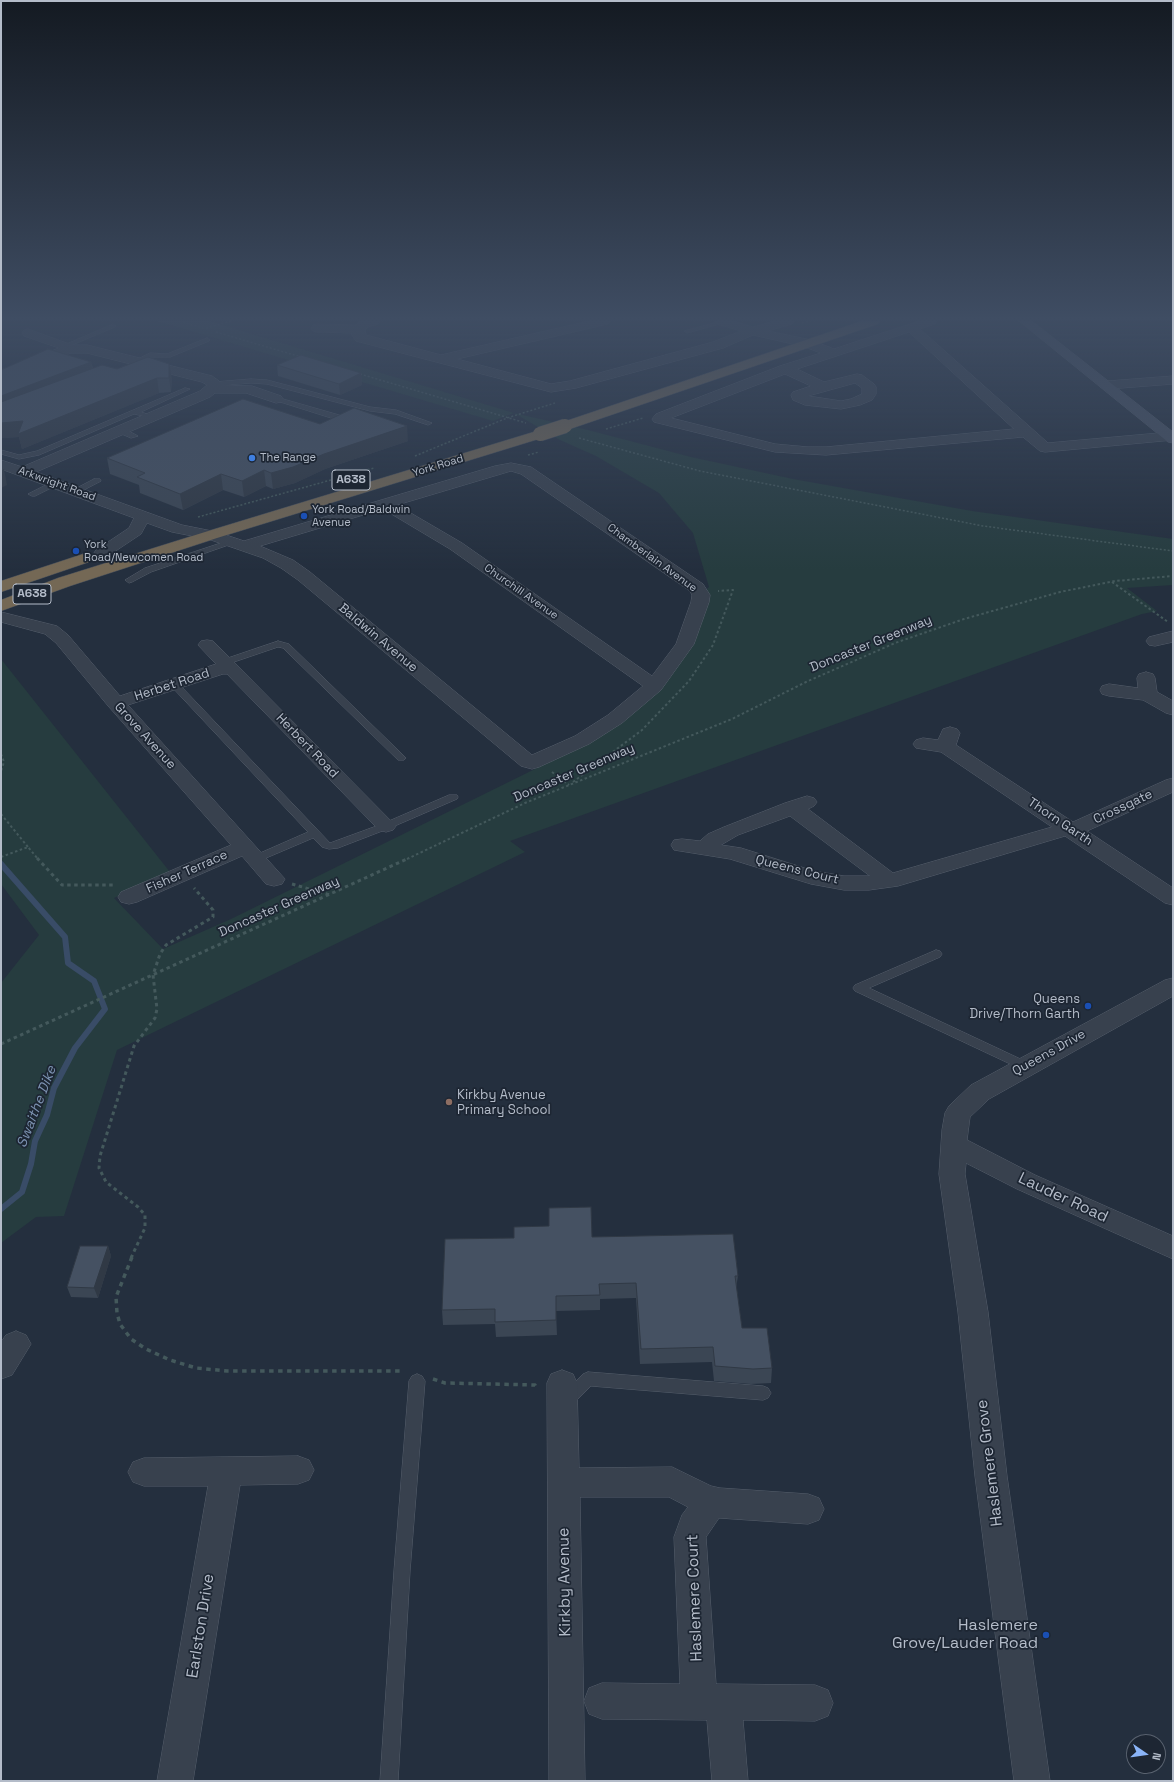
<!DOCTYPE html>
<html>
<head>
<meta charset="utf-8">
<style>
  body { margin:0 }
  #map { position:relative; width:1174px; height:1782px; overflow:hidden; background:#242f3e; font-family:"Space Grotesk",sans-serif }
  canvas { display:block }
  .frame { position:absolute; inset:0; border:2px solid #b4bcc9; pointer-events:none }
  .north { position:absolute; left:1126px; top:1734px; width:40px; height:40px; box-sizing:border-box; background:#1d2633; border:1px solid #59626f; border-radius:50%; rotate:103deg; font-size:11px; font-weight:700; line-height:16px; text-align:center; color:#b4bcc9 }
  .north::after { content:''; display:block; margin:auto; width:14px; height:18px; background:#8ab4f8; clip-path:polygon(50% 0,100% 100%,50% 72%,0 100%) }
</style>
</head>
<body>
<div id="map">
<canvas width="1174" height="1782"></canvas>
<div class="frame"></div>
<div class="north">N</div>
</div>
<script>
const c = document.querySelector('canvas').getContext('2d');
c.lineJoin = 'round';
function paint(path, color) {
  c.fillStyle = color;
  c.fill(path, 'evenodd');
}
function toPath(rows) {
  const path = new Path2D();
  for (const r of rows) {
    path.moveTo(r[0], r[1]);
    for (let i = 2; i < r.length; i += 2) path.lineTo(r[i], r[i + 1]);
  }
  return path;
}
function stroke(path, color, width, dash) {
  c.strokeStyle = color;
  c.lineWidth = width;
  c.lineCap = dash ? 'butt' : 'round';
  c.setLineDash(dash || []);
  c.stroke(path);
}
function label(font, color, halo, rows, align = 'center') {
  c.font = font + ' "Space Grotesk",sans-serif';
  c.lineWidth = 3.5;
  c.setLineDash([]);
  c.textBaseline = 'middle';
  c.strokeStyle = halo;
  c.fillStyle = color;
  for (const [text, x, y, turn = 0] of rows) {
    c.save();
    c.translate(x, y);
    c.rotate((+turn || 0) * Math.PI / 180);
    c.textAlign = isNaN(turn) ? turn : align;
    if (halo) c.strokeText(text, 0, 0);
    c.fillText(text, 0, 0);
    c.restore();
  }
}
paint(toPath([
  [157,321,209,321,514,413,588,430,691,457,793,479,972,511,1173,539,1173,585,1127,588,1157,611,1142,614,510,841,525,852,117,1050,64,1216,36,1217,1,1243,1,983,39,935,1,884,1,659,170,872,114,898,163,949,231,919,537,768,654,686,670,666,701,595,709,587,693,533,659,493,596,456,560,440,514,413,493,421]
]), '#263c3f');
stroke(toPath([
  [1,864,65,937,68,963,94,981,105,1009,75,1048,54,1088,47,1115,35,1141,31,1164,22,1192,1,1209]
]), '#394c67', 6);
const lane = toPath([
  [721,321,727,322,687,333,684,331,721,321],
  [113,324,116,326,115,327,67,347,62,346,113,324],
  [207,338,210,340,209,341,170,357,151,357,137,363,134,361,150,353,167,354,207,338],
  [251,379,267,380,370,407,396,410,432,423,428,425,395,414,370,411,267,384,251,383,214,386,211,384,214,382,251,379],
  [185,388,190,389,141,412,153,416,153,418,134,414,39,455,19,459,1,454,1,450,19,455,37,451,185,388],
  [276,397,353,419,354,421,347,423,274,400,273,399,276,397],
  [117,428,123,428,138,436,131,438,117,432,117,428],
  [94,479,100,479,101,481,78,493,75,493,71,491,94,479],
  [52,482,58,482,59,484,35,496,32,496,28,494,52,482],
  [230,540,236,540,237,542,151,572,132,582,129,583,125,580,145,568,230,540],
  [278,641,289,644,404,756,406,758,404,760,398,760,283,648,278,647,225,665,220,662,222,660,278,641],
  [174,681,177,682,330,843,382,824,449,795,457,795,458,797,457,799,390,828,338,848,329,849,322,847,313,838,259,861,251,861,250,859,251,857,308,832,171,686,169,684,171,682,174,681],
  [936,950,940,951,942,954,940,957,869,988,1029,1063,1031,1066,1029,1069,1025,1070,1021,1069,855,991,853,988,855,985,936,950],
  [588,1372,763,1386,768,1388,771,1393,768,1398,763,1400,591,1386,572,1405,567,1407,562,1405,559,1400,562,1395,583,1374,588,1372],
  [417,1374,422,1376,425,1381,410,1571,398,1781,380,1781,394,1571,409,1381,412,1376,417,1374]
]);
const street = toPath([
  [360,321,380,321,378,324,368,327,365,330,366,335,441,355,589,321,610,321,608,324,457,359,551,384,570,381,713,342,741,331,717,324,715,321,733,321,753,327,775,321,794,321,792,324,768,331,811,340,834,349,919,321,937,321,935,324,920,329,1048,443,1170,432,1173,432,1173,440,1045,452,1040,451,1023,437,826,455,775,452,654,422,652,419,656,414,780,366,821,353,802,346,753,335,723,348,576,388,551,392,356,341,352,335,352,333,317,332,313,331,311,328,313,325,317,324,356,325,360,321],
  [909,332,1014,429,826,447,808,447,775,444,671,418,785,374,811,386,793,392,791,395,793,400,805,405,841,409,860,405,872,400,876,394,876,387,874,384,862,375,857,374,824,382,797,369,909,332],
  [855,383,862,388,862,394,851,399,841,401,808,396,855,383],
  [28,329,72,345,87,345,212,376,219,381,220,385,252,386,281,396,283,399,281,402,276,403,246,393,215,393,210,397,36,472,182,525,217,532,244,541,495,466,511,463,531,467,703,584,710,595,709,602,694,644,661,690,622,723,589,744,539,767,532,769,521,766,298,580,281,568,263,558,208,539,172,532,147,523,141,534,108,556,102,558,96,556,94,553,96,550,129,528,134,518,1,469,1,460,22,467,200,391,207,385,202,382,87,353,71,353,1,379,1,370,59,348,24,336,22,333,24,330,28,329],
  [511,471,521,474,690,591,692,595,691,602,676,644,652,676,462,543,397,505,511,471],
  [383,509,450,549,643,686,608,715,575,736,532,755,310,572,293,560,260,546,383,509],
  [1173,376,1173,384,1108,389,1103,388,1101,385,1103,382,1108,381,1173,376],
  [1,612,57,626,68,635,120,696,216,664,198,645,201,641,207,640,213,641,396,826,393,830,386,832,379,830,227,674,223,674,128,705,285,879,282,884,274,886,266,884,242,856,137,902,129,904,121,902,118,897,121,892,231,845,109,707,56,643,45,634,1,622,1,612],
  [1173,631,1173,642,1155,646,1149,645,1146,641,1149,637,1173,631],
  [1146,672,1153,674,1155,678,1157,692,1173,701,1173,715,1166,713,1143,700,1109,696,1102,694,1100,690,1102,686,1109,684,1138,688,1137,678,1139,674,1146,672],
  [950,727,957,729,960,733,956,745,1073,822,1166,780,1173,778,1173,792,1087,831,1173,888,1173,905,1165,903,1065,836,898,886,869,890,844,890,811,884,730,859,674,850,671,845,674,840,682,839,700,841,708,834,724,827,785,803,807,796,814,798,817,802,814,806,808,809,893,873,1052,827,941,752,916,748,913,744,916,740,923,738,938,740,943,729,950,727],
  [790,816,870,876,844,876,814,871,741,848,721,845,738,835,790,816],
  [1173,978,1173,996,989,1099,970,1117,967,1140,1035,1175,1173,1236,1173,1259,1017,1189,966,1163,965,1174,988,1312,1007,1476,1050,1781,1014,1781,975,1476,958,1312,939,1174,942,1130,945,1113,949,1106,971,1085,1165,980,1173,978],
  [16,1331,26,1335,31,1344,12,1375,1,1379,1,1342,6,1335,16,1331],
  [562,1370,573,1374,577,1383,579,1468,672,1467,711,1486,720,1488,808,1494,819,1498,824,1509,819,1520,808,1524,719,1518,706,1537,716,1684,815,1685,828,1690,833,1703,828,1716,815,1721,743,1720,748,1781,712,1781,707,1720,602,1719,589,1714,584,1701,589,1688,602,1683,680,1684,674,1537,682,1515,688,1507,669,1497,580,1497,585,1781,549,1781,547,1383,551,1374,562,1370],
  [298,1456,309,1460,314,1470,309,1480,298,1484,240,1485,193,1781,157,1781,208,1486,144,1486,133,1482,128,1472,133,1462,144,1458,298,1456]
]);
const secondary = toPath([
  [1019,321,1032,321,1173,432,1173,443,1168,442,1019,321]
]);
const highway = toPath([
  [862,321,880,321,878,324,570,429,565,430,560,429,558,426,560,423,862,321],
  [540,430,545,431,547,434,545,437,217,538,70,586,1,611,1,600,58,578,205,532,540,430],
  [83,554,89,556,91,559,89,562,1,592,1,581,83,554]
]);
stroke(lane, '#565f6c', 1);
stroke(street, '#565f6c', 1);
stroke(secondary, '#565f6c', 1);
stroke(highway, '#434c59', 1);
stroke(toPath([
  [179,321,203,328],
  [802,323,810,321],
  [206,328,232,321],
  [216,332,301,357],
  [360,374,526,423],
  [606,429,643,418],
  [579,438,700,471,983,526,1173,551],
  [528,455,539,452],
  [415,456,507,418,555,403],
  [198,517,374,468]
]), '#44595c', 1.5, [2, 2]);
stroke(toPath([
  [1112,582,1168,622],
  [1,754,4,762,1,771],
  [552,772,569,785],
  [573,782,642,730,689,681,713,645,733,590,718,591],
  [1,814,28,847],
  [1,857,28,847,38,859],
  [407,859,525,803,732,719,806,682,895,643,964,619,1060,592,1115,581,1173,576]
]), '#44595c', 2, [2.5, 2.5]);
stroke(toPath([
  [37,858,62,885,115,885],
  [292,884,330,895],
  [1,1044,409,858],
  [131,1258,145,1228,145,1215,138,1207,106,1182,99,1168,100,1156,134,1046,155,1018,157,1009,153,975,160,954,166,945,213,917,213,910,194,888]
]), '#44595c', 3, [3.5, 3.5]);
stroke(toPath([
  [132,1257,116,1297,117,1313,120,1324,131,1339,146,1349,170,1360,196,1368,227,1371,404,1371],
  [433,1379,445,1383,535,1385,536,1387]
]), '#44595c', 3.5, [4.5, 4.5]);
paint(lane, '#38414e');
paint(street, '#38414e');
paint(secondary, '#465061');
paint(highway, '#746855');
const highwayBridge = toPath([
  [540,434,565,426]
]);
stroke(highwayBridge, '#434c59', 15, []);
stroke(highwayBridge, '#746855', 14);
paint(toPath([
  [91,362,93,368,117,369,172,378,171,392,159,393,22,449,19,437,1,438,1,370],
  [277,365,361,373,362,385,340,395,278,376],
  [320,424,408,441,325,469,295,483,273,489,266,486,244,497,223,490,183,510,140,493,139,485,110,474,107,458],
  [592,1237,738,1276,736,1288,742,1328,772,1368,771,1383,751,1384,714,1381,712,1362,640,1364,636,1298,600,1299,600,1310,556,1311,557,1335,496,1337,495,1324,443,1325,442,1310,514,1238],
  [108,1246,111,1256,98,1298,71,1297,67,1287]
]), '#3b4654');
paint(toPath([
  [91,362,94,376,1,411,1,396],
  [169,364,172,378,171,392,169,378],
  [361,373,362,385,340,395,339,384],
  [157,378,159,393,22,449,19,437,1,438,1,423],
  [407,426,408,441,325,469,295,483,273,489,271,473,324,454],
  [4,469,7,485,1,488,1,470],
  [264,470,266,486,244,497,242,481],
  [221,474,223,490,183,510,180,494],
  [108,1246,111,1256,98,1298,94,1288]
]), '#303945');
const building = toPath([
  [48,349,91,362,1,396,1,370,48,349],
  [301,355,361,373,339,384,277,365,301,355],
  [148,357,169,364,169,378,157,378,18,434,23,421,1,423,1,402,102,365,117,369,148,357],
  [243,399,320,424,354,408,407,426,324,454,293,467,271,473,264,470,242,481,221,474,180,494,137,477,145,473,107,458,243,399],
  [591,1207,592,1237,733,1234,738,1276,735,1276,742,1328,767,1328,772,1368,753,1369,715,1366,713,1347,641,1349,636,1283,599,1284,600,1295,556,1296,556,1320,495,1322,495,1309,442,1310,445,1239,514,1238,514,1227,549,1226,549,1208,591,1207],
  [80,1246,108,1246,94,1288,67,1287,80,1246]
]);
paint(building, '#455162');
stroke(building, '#303945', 1);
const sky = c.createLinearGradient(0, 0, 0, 570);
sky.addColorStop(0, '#141a22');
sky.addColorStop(0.56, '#3f4d63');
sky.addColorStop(1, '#3f4d6300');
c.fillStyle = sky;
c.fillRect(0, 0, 1174, 570);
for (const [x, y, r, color] of [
  [252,458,4,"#3f7fe0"],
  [304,516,4,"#1a4fb4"],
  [76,551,4,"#1a4fb4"],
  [1088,1006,4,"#1a4fb4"],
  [449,1102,4,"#8d6e63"],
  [1046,1635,4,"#1a4fb4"]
]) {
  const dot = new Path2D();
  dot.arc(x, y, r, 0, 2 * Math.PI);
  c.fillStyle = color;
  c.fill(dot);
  stroke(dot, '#1d2633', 1.5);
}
label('11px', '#b4bcc9', '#1d2633', [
  ["The Range",260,458],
  ["York Road/Baldwin",312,510],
  ["Avenue",312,523],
  ["York",84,545],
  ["Road/Newcomen Road",84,558]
], 'left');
label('11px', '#b4bcc9', '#1d2633', [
  ["York Road",438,466,-17],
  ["Arkwright Road",57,484,20],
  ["Chamberlain Avenue",652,558,36],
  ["Churchill Avenue",521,592,35]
]);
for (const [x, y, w] of [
  [351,480,38],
  [32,594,38]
]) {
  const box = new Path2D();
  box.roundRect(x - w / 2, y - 10, w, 20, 3);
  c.fillStyle = '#1d2633';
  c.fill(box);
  stroke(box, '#b4bcc9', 1);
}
label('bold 12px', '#b4bcc9', null, [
  ["A638",351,480],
  ["A638",32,594]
]);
label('13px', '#b4bcc9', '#1d2633', [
  ["Baldwin Avenue",378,638,40],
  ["Doncaster Greenway",871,644,-22],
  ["Herbet Road",172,685,-18],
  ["Grove Avenue",145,736,48],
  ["Herbert Road",307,746,46],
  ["Doncaster Greenway",574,773,-23],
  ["Crossgate",1123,807,-25],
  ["Thorn Garth",1060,822,34],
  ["Queens Court",797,870,14],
  ["Fisher Terrace",187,872,-24],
  ["Doncaster Greenway",279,907,-24],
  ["Queens Drive",1049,1053,-29]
]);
label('13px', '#b4bcc9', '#1d2633', [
  ["Queens",1080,999],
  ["Drive/Thorn Garth",1080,1014],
  ["Kirkby Avenue",457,1095,"left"],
  ["Primary School",457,1110,"left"]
], 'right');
label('italic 14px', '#7c92b1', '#1d2633', [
  ["Swaithe Dike",37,1107,-69]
]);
label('16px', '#b4bcc9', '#1d2633', [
  ["Lauder Road",1063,1198,25],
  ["Haslemere Grove",990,1463,-97],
  ["Kirkby Avenue",565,1582,-91],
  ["Haslemere Court",695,1598,-92],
  ["Earlston Drive",201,1626,-81]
]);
label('16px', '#b4bcc9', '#1d2633', [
  ["Haslemere",1038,1626],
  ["Grove/Lauder Road",1038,1644]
], 'right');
</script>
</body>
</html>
